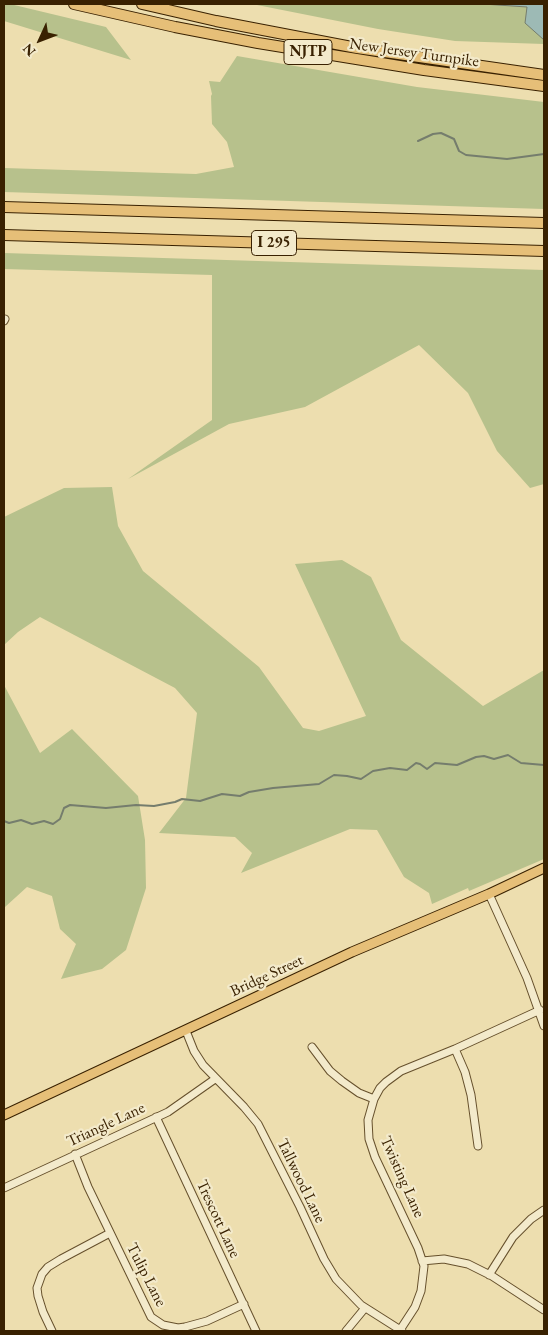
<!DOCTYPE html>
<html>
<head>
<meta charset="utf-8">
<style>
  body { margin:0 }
  #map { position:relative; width:548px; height:1335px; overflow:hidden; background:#eddeaf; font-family:"EB Garamond",serif }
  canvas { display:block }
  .frame { position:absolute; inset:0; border:5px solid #392101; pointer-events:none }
  .north { position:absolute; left:15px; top:15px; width:50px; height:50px; -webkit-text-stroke:4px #f3eacb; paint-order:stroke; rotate:227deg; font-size:14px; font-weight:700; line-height:20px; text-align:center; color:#392101 }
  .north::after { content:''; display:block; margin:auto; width:18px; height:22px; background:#392101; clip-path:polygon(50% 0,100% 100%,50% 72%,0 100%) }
</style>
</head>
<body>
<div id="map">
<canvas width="548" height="1335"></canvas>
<div class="frame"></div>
<div class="north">N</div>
</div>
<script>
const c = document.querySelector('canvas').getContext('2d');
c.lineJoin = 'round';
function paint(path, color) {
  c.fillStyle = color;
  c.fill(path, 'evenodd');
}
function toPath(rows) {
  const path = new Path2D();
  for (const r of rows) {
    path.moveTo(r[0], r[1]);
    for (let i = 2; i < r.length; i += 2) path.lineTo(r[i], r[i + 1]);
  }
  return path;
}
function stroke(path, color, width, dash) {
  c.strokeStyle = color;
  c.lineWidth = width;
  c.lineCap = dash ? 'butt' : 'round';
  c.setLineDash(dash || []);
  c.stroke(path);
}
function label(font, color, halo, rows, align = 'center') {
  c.font = font + ' "EB Garamond",serif';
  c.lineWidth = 4.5;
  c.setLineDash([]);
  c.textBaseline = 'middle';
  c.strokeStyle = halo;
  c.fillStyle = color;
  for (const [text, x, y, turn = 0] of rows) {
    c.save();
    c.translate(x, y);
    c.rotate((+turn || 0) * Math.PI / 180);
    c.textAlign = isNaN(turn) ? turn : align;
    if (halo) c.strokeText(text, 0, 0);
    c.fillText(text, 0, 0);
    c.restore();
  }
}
paint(toPath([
  [4,4,10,4,106,27,131,60,4,21],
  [252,4,544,4,544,44,455,41,378,29],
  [237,56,417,87,544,102,544,209,4,192,4,168,196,174,234,167,227,142,212,124,211,96,212,94,209,81,220,82],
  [4,253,544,270,544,484,530,488,497,451,468,393,419,345,305,407,229,424,128,479,212,420,212,275,4,269],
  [112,487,118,526,143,571,259,667,303,728,319,731,366,716,295,564,342,560,371,577,401,640,483,706,544,670,544,859,469,891,468,888,432,904,429,893,404,877,377,830,350,829,241,873,252,853,235,837,159,833,186,798,197,713,175,688,40,617,18,632,4,645,4,517,64,488],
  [4,685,40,753,72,729,138,796,145,840,146,888,126,950,102,969,61,979,76,944,60,929,52,896,27,887,5,907,4,906]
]), '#b7c18c');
const water = toPath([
  [483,4,544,4,544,40,525,23,527,7,483,4]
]);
paint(water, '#9dbab5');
stroke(water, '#757d6d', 1);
stroke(toPath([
  [418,141,433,134,441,133,454,139,459,151,466,155,507,159,544,154],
  [4,821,9,823,21,820,32,824,44,821,53,824,60,819,64,808,70,805,106,808,136,805,154,806,175,802,182,799,200,801,222,794,240,796,249,792,273,788,319,784,334,775,347,776,361,779,373,771,390,768,407,770,416,763,420,764,427,769,435,763,457,765,476,757,484,756,494,759,508,755,521,763,544,765]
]), '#757d6d', 2);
const minor = toPath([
  [4,321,5,319],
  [489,894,527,978,544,1026],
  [186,1031,194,1051,203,1065,244,1107,258,1124,300,1207,324,1259,336,1279,361,1305,402,1331],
  [312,1047,330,1071,342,1081,359,1093,374,1099],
  [455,1049,465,1072,471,1095,478,1146],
  [156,1117,256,1331],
  [75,1154,88,1187,151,1317,163,1325,178,1328,185,1327,207,1321,244,1304],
  [4,1188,168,1112,215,1079],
  [422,1261,444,1259,468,1264,492,1276,544,1310],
  [489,1275,513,1237,531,1219,544,1210],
  [400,1330,415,1307,421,1291,424,1266,418,1248,375,1157,369,1139,368,1120,374,1099,380,1088,386,1082,401,1071,455,1049,540,1010],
  [52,1331,43,1312,38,1296,37,1288,42,1274,48,1267,61,1259,110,1233],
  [346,1331,365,1308]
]);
const major = toPath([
  [4,1115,352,952,489,894,544,868]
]);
const highway = toPath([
  [74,4,175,27,258,43,424,70,544,86],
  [142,4,216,21,357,48,544,75],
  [4,207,544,223],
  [4,235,544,251]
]);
stroke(minor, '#66502c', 9);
stroke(major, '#392101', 11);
stroke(highway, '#392101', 12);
stroke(minor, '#f3eacb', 7);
stroke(major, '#e6bf78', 9);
stroke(highway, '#e6bf78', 10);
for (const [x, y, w] of [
  [308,52,48],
  [274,243,45]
]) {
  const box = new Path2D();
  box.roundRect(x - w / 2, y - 12.5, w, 25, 4);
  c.fillStyle = '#f3eacb';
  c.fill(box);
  stroke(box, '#392101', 1);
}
label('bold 15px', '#392101', null, [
  ["NJTP",308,52],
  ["I 295",274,243]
]);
label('16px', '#392101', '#f3eacb', [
  ["New Jersey Turnpike",414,53,8],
  ["Bridge Street",267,976,-25],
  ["Triangle Lane",106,1125,-25],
  ["Twisting Lane",402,1177,66],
  ["Tallwood Lane",301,1181,64],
  ["Trescott Lane",218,1219,65],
  ["Tulip Lane",146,1275,63]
]);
</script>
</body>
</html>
